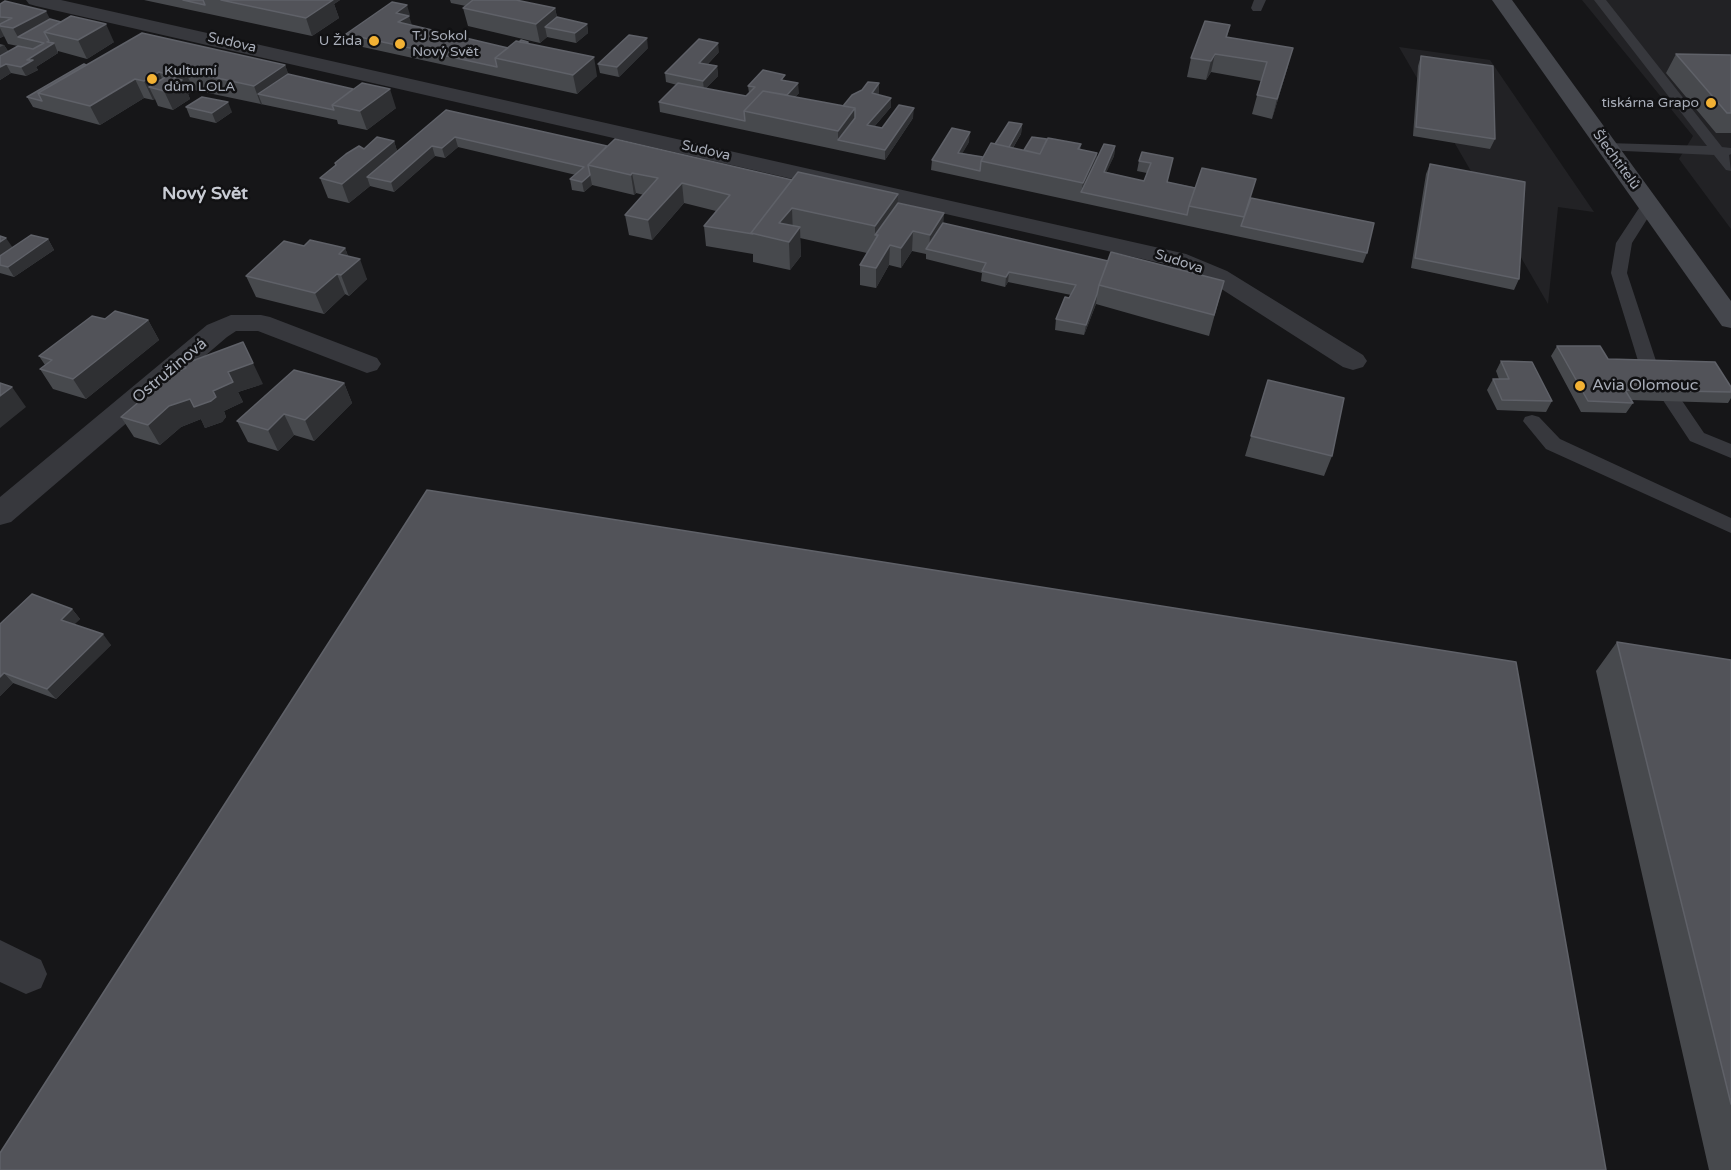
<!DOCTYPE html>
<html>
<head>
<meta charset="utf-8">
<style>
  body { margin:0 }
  canvas { display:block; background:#161618 }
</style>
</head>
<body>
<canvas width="1731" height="1170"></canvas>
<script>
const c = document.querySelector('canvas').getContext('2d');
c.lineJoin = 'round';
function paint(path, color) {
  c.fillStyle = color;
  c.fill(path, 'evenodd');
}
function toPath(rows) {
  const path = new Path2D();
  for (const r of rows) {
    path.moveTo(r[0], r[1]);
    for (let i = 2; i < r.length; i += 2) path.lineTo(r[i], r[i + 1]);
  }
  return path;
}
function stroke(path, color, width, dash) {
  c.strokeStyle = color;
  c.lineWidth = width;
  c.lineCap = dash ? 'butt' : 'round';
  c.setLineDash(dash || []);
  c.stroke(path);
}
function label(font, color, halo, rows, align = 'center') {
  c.font = font + ' "Varela Round",sans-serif';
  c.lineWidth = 5;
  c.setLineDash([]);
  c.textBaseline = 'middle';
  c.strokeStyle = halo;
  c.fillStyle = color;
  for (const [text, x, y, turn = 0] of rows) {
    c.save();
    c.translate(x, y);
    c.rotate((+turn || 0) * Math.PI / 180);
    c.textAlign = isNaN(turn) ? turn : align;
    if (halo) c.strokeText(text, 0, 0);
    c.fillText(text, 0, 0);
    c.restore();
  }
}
paint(toPath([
  [1582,0,1731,0,1731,229,1679,159,1693,136],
  [1399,47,1490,60,1594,212,1558,207,1548,304]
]), '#222225');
paint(toPath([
  [1254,0,1266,0,1261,11,1253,11,1251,8,1254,0],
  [1594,0,1606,0,1722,147,1731,148,1731,154,1729,155,1731,171,1726,170,1714,155,1602,150,1600,147,1607,143,1707,146,1594,0],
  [1648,200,1656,205,1632,243,1627,273,1657,364,1704,433,1731,444,1731,458,1690,441,1639,364,1611,273,1616,243,1643,202,1648,200],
  [1532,415,1539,417,1560,439,1731,518,1731,533,1546,449,1523,421,1525,417,1532,415]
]), '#37383d');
paint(toPath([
  [26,0,61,0,1186,254,1227,271,1363,355,1367,361,1363,367,1353,370,1343,367,1209,281,1169,265,36,6,29,4,26,0],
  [231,315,261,315,270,317,377,358,381,364,377,370,367,373,258,331,236,331,227,337,11,522,0,525,0,497,207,325,231,315],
  [0,940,41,960,47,974,41,988,26,994,0,982,0,940]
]), '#37383d');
paint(toPath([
  [1492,0,1512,0,1731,301,1731,328,1722,326,1492,0]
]), '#45474d');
paint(toPath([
  [144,0,340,0,334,4,339,18,312,36],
  [450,0,516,0,555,8,557,17,587,24,588,33,576,43,547,37,540,43,468,26,463,8,466,6,451,3],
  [0,4,50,19,114,42,87,59,58,51,58,53,36,67,38,70,26,76,11,73,0,80,0,44,4,45,8,51,33,49,8,44,4,36,0,38],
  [410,15,408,16,411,25,508,48,528,42,529,44,597,76,577,94,349,44,346,34],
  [1230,25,1227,37,1288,66,1272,119,1252,114,1261,81,1211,72,1206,80,1187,77,1191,58],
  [648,48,619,77,600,73,598,64],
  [719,52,708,64,717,66,718,76,705,89,746,96,749,93,748,86,786,81,799,93,795,97,843,106,879,93,878,94,891,107,874,127,882,128,913,118,885,160,660,112,659,102,677,85,666,82,665,73],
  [1676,54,1731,55,1731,133,1716,133,1666,73],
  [1421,56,1495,139,1490,149,1413,136,1418,66],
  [86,65,285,65,288,74,396,108,367,130,338,124,337,120,194,90,188,94,190,99,173,110,158,106,155,99,153,100,144,98,100,125,33,107,27,97],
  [186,107,232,112,216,123,190,117],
  [446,110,607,146,898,203,943,224,1108,261,1224,281,1209,336,1096,304,1084,335,1055,330,1056,319,1071,295,1008,282,1005,287,981,281,982,273,926,259,926,254,912,251,901,268,889,265,876,288,860,285,860,265,867,253,800,238,801,256,790,270,753,262,753,254,706,246,704,226,716,211,684,203,652,240,629,235,625,215,644,195,636,193,634,195,592,185,584,192,572,190,570,179,576,175,458,147,445,158,435,156,394,192,370,186,349,203,328,198,320,178,364,149,394,141,397,151],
  [1022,124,1021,134,1013,148,1024,150,1081,144,1080,150,1097,153,1096,162,1115,146,1114,156,1106,172,1144,181,1147,173,1137,171,1139,161,1173,158,1167,182,1251,198,1367,253,1363,263,1184,225,931,170,932,160,969,142,962,153,983,157,995,144],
  [1430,164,1519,279,1514,290,1411,268,1426,174],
  [0,236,13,248,48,239,54,250,14,277,0,273],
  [304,246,345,248,348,256,367,279,349,296,345,294,324,314,256,297,246,276],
  [105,319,148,320,159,340,86,399,53,389,40,369,45,365,39,356],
  [1557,346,1608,359,1731,387,1731,398,1728,403,1631,400,1633,403,1626,413,1581,412,1551,356],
  [1501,361,1552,401,1546,412,1497,410,1487,390,1493,379,1499,379,1496,371],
  [1268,380,1332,456,1324,476,1245,456],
  [344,383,352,403,314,441,294,435,278,451,248,442,237,421],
  [263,384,238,392,243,402,224,411,226,417,222,422,205,428,201,419,181,427,160,445,134,437,121,417],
  [72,609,80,619,74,624,111,645,56,699,13,683,0,696,0,624],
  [1617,642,1731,660,1731,1170,1709,1170,1596,671]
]), '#47494d');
paint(toPath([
  [323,0,340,0,334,4,339,18,312,36,306,18],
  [407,5,410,15,406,17,409,16,412,25,398,22,396,13],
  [555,8,559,27,545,27,547,37,540,43,536,24],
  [46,11,55,29,18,37,13,28],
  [106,24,114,42,87,59,78,40],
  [587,24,588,33,576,43,575,33],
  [0,28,4,36,0,38],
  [647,38,648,48,619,77,617,67],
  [49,41,51,45,54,43,58,53,36,67,38,70,26,76,21,67,27,60],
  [718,43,719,52,700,72,699,63],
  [4,45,10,54,0,59,0,47],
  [1293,48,1288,66,1272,119,1277,99],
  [1215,54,1211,72,1206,80,1211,61],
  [594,57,597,76,577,94,573,75],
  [6,64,11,73,0,80,0,67],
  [285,65,292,83,258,94,262,104,261,105,254,86],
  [717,66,718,76,704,90,703,81],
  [185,71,194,90,188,94,190,99,173,110,164,91,149,87,155,99,153,100,144,81,159,72,167,89,174,78],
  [135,79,144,98,100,125,90,106],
  [798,83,799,93,781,113,780,103],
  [879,83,879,93,872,103,872,93],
  [390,89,396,108,367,130,360,111],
  [891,98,891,107,867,135,867,125],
  [228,102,232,112,216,123,212,113],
  [855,108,855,128,838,140,838,131],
  [914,108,913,118,885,160,885,150],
  [1022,124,1021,134,1004,163,1005,153],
  [970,132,969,142,957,163,958,153],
  [455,137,458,147,445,158,442,148],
  [394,141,400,160,367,177,370,186,349,203,342,184],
  [432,146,435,156,394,192,391,182],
  [1115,146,1114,156,1102,182,1104,172],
  [1097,153,1094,172,1081,192,1083,183],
  [632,173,636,193,634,195,631,175],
  [590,175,592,185,584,192,582,182],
  [798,181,792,208,793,236,800,227,801,256,790,270,789,242,772,238],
  [682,183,684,203,652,240,648,220],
  [898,194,897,223,878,235,875,235,875,226],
  [944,213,943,233,929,250,930,235],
  [913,231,912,251,901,268,901,248],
  [6,238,13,248,0,257,0,242],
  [48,239,54,250,14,277,8,267],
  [890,245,889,265,876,288,876,268],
  [345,248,352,266,360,259,367,279,349,296,341,275,339,254],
  [1009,272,1008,282,1005,287,1006,277],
  [337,274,345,294,324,314,315,293],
  [1097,294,1096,304,1084,335,1086,325],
  [148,320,159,340,86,399,73,379],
  [253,363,263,384,238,392,243,402,224,411,226,417,222,422,205,428,201,419,181,427,160,445,148,425,169,406,213,391,228,372],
  [344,383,352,403,314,441,305,420],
  [12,387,26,407,0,428,0,396],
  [284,414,294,435,278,451,268,430],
  [72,609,80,619,69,630,61,620],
  [103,634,111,645,56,699,47,689],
  [4,673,13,683,0,696,0,677]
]), '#2f3033');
const building = toPath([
  [183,0,203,0,205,5,183,0],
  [221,0,333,0,306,18,221,0],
  [473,0,516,0,555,8,536,24,463,8,473,0],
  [5,1,46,11,13,28,0,26,0,24,12,18,0,17,0,4,5,1],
  [392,2,407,5,396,13,409,16,398,22,508,48,495,58,497,67,346,34,392,2],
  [71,16,106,24,78,40,44,32,71,16],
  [557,17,587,24,575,33,545,27,557,17],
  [50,19,61,22,44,32,49,41,47,42,54,43,27,60,33,60,21,67,6,64,0,67,0,56,18,46,33,49,44,43,18,37,50,19],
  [1205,21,1230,25,1226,37,1293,48,1277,99,1257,95,1267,62,1215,54,1211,61,1191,58,1205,21],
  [142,33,285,65,254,86,185,71,174,78,182,80,164,91,149,87,169,75,159,72,144,81,135,79,90,106,38,93,142,33],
  [629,35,647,38,617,67,598,64,629,35],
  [699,39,718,43,699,63,717,66,703,81,665,73,699,39],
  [521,40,528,42,526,43,519,42,521,40],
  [516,41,594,57,573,75,495,58,516,41],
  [1676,54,1731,55,1731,113,1727,113,1676,54],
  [1421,56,1493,66,1495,139,1416,127,1421,56],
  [84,64,86,65,38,93,42,101,27,97,84,64],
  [763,70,785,75,781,80,798,83,787,95,763,91,744,111,745,121,659,102,678,83,746,96,755,87,748,86,763,70],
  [288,74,353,89,332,105,334,110,258,94,288,74],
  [868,82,879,83,872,93,891,98,867,125,882,128,899,105,914,108,885,150,838,140,855,118,855,108,843,106,852,95,862,90,868,82],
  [362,83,390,89,360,111,332,105,362,83],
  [763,91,855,108,838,131,744,111,763,91],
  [202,97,228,102,212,113,186,107,202,97],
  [446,110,607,146,588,165,590,175,582,182,570,179,584,167,455,137,442,148,432,146,391,182,367,177,446,110],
  [1009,122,1022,124,1009,147,995,144,1009,122],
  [952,128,970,132,958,153,983,157,981,161,980,171,932,160,952,128],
  [377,137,394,141,342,184,320,178,336,165,335,163,346,154,359,146,364,149,377,137],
  [1032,137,1047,139,1040,154,1024,150,1032,137],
  [1048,138,1081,144,1078,149,1097,153,1083,183,981,161,991,143,1040,154,1048,138],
  [615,139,792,180,751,233,753,234,704,226,730,195,682,183,648,220,625,215,658,178,632,173,631,175,588,165,615,139],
  [1104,144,1115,146,1104,172,1144,181,1151,163,1139,161,1142,152,1173,158,1167,182,1195,188,1189,206,1187,215,1081,192,1104,144],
  [1430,164,1525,182,1519,279,1415,258,1430,164],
  [1202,168,1256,179,1244,217,1189,206,1202,168],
  [798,172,898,194,875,226,792,208,779,223,800,227,789,242,751,233,798,172],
  [1251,198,1374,223,1367,253,1241,226,1251,198],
  [898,203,944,213,930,235,913,231,901,248,890,245,876,268,860,265,878,235,875,235,898,203],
  [943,223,1108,261,1099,285,1097,294,1086,325,1056,319,1065,297,1069,298,1076,285,1009,272,1006,277,982,271,986,263,926,249,943,223],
  [31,235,48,239,8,267,0,265,0,256,31,235],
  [0,236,6,238,0,242,0,236],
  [310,240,345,248,339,254,360,259,341,275,337,274,315,293,246,276,284,241,304,246,310,240],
  [1111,252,1224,281,1214,315,1099,285,1111,252],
  [115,311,148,320,73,379,40,369,52,360,39,356,92,316,105,319,115,311],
  [243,342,253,363,228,372,233,382,213,391,216,397,211,401,194,407,190,399,169,406,148,425,121,417,160,384,158,382,166,376,186,368,184,364,243,342],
  [1557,346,1600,346,1608,359,1715,362,1731,387,1731,392,1625,390,1633,403,1588,401,1557,346],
  [1501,361,1532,362,1552,401,1502,400,1493,379,1509,379,1501,361],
  [294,370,344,383,305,420,284,414,268,430,237,421,294,370],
  [1268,380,1344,398,1332,456,1251,436,1268,380],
  [0,383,12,387,0,396,0,383],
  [427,490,1516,662,1606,1170,0,1170,0,1153,427,490],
  [32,594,72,609,61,620,103,634,47,689,4,673,0,677,0,624,32,594],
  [1617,642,1731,660,1731,1104,1617,642]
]);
paint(building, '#525359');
stroke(building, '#5f6168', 1.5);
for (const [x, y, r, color] of [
  [374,41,6,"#f2b134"],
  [400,44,6,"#f2b134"],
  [152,79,6,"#f2b134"],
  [1711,103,6,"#f2b134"],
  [1580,386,6,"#f2b134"]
]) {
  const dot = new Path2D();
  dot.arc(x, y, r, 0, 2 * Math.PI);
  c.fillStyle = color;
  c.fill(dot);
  stroke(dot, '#111113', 2);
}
label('14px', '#a8adb8', '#111113', [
  ["TJ Sokol",412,36],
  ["Nový Svět",412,52],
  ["U Žida",362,41,"right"],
  ["Kulturní",164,71],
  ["dům LOLA",164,87],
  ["tiskárna Grapo",1699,103,"right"]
], 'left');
label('14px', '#a8adb8', '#111113', [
  ["Sudova",232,43,13],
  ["Sudova",706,151,13],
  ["Šlechtitelů",1616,160,54],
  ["Sudova",1179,262,18]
]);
label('16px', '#a8adb8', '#111113', [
  ["Ostružinová",170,371,-40]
]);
label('16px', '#a8adb8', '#111113', [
  ["Avia Olomouc",1592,386]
], 'left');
label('bold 18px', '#c9ccd4', '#111113', [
  ["Nový Svět",205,194]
]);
</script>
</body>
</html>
